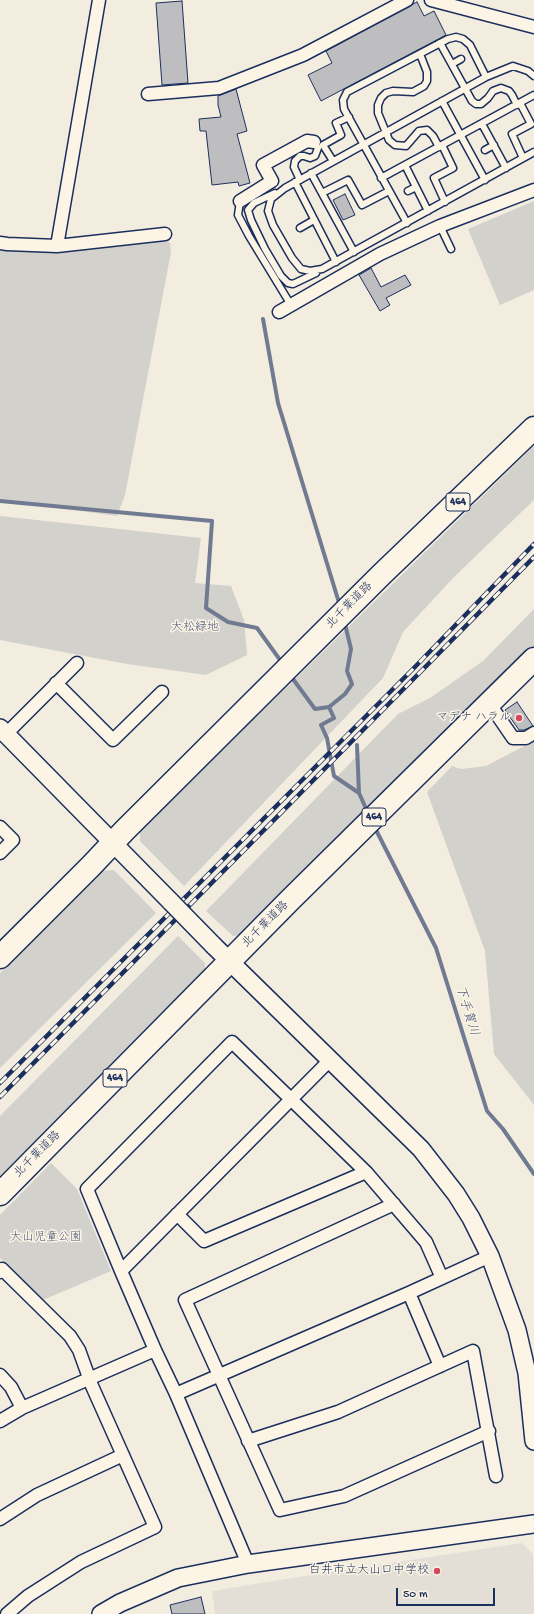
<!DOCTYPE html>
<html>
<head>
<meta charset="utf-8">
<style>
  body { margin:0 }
  #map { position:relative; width:534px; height:1614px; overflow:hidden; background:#f3ede0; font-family:"Gochi Hand",sans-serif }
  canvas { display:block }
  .scale { position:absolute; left:396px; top:1588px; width:99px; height:18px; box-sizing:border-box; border:2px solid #1b2f5e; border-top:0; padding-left:5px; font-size:12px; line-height:14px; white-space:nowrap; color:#1b2f5e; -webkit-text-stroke:3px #fcf5e5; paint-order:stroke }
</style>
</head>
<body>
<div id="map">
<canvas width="534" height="1614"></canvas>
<div class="scale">50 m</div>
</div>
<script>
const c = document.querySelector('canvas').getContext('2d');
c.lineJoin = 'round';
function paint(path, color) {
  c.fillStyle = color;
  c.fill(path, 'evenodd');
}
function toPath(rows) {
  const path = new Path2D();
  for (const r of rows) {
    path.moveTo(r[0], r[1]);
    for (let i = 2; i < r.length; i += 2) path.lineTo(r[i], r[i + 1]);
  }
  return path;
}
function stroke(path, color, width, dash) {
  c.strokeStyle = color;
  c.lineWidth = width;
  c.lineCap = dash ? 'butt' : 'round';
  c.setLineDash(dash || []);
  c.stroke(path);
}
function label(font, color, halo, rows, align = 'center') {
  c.font = font + ' "Gochi Hand","Klee One",sans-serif';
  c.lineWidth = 3;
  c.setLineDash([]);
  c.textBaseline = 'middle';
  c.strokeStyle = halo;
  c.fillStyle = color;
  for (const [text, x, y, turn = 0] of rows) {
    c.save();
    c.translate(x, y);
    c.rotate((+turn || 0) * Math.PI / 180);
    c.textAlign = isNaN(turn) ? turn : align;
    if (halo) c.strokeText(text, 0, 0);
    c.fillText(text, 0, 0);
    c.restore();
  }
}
paint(toPath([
  [522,1543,533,1554,534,1614,215,1614,212,1591,266,1582]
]), '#e3dfd6');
paint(toPath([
  [534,201,534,290,500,305,468,229],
  [164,239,170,243,171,252,125,495,117,516,0,500,0,245],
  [534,446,534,500,454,577,403,632,383,678,184,886,140,841,140,830],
  [0,516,201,538,195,583,231,586,244,620,247,655,206,675,127,664,0,640],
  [534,609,534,650,243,935,233,936,206,911,398,714,430,698,483,661],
  [534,741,534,1105,494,1054,485,951,427,792,452,766,461,769,486,766],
  [114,870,156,913,0,1068,0,973,101,871],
  [178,936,205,963,205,972,0,1178,0,1116],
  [51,1163,77,1189,111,1271,43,1300,0,1258,0,1215]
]), '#d3d1cc');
stroke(toPath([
  [263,319,278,403,340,606],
  [0,501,212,521,206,608,228,622,257,628,283,664],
  [290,675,315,709,329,707,345,694,352,684,347,671,351,649,344,620],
  [329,707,334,718,321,725,327,738,334,776,359,793],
  [357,745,359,793,368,813],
  [374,826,436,948,487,1111,503,1129,534,1174]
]), '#707a91', 4);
const building = toPath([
  [182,1,188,83,162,85,156,3,182,1],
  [417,2,424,16,434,11,446,35,321,101,308,75,332,63,326,51,417,2],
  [236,89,247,131,237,134,250,183,239,186,238,182,212,185,206,131,200,131,199,119,221,117,218,105,218,96,236,89],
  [345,194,355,215,343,220,333,200,345,194],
  [371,268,381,287,405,275,411,285,386,298,390,305,380,311,359,275,371,268],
  [517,702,533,726,524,730,519,730,505,710,517,702],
  [201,1597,205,1614,172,1614,170,1605,201,1597]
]);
paint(building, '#bebec0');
stroke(building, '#1b2f5e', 1);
const lane = toPath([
  [440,43,472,101,476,104,481,104,488,98,493,91,501,88,509,91,512,95,517,105],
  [420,54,427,72,427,81,424,86,413,92,393,91,386,93,381,98,378,105,378,113,389,140,395,145,406,146,419,131,427,130,433,136,439,147],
  [452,64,461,59],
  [534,76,528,71,513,66,486,77,285,188,271,199,268,211,273,225,292,258,301,269,310,271,322,269,534,152],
  [442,101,485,180],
  [520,103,531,124,512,134,523,158],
  [482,124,506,168],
  [442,145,453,168,434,178,445,202],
  [485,150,494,145],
  [333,161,323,145,341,135,336,123,349,117],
  [405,165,428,211],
  [311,173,354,252],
  [381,178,534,95],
  [300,180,294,167,295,161,300,156,304,156,310,158,315,156,318,148,314,142],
  [295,182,336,262],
  [408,191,416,187],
  [275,193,254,203,248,210,251,220,265,249,281,276,288,283,293,284,316,273],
  [322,193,348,180,362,205,389,191],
  [240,201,238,215,249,236,291,305],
  [407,223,344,109,343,100,347,92,448,39,456,37,463,39,470,45,486,77],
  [440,226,451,249],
  [300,228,314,220]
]);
const street = toPath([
  [431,0,534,27],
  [148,94,219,88,303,55,407,0],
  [240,201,272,181,263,165,307,141,314,142],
  [0,243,7,244,57,246,165,234],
  [57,246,99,0],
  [279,312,380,254,440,226,534,190],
  [56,683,113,740,162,692],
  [489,703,513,738,526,738,534,733],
  [6,734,77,663],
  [0,827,13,840,0,853],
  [394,1204,185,1300,280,1510,344,1496,489,1431],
  [177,1214,204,1241,366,1172],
  [121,1271,330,1060],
  [0,1272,2,1269,70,1336,79,1350,92,1386,155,1527,81,1562,28,1596,7,1614],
  [409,1293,440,1366],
  [0,1375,11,1387,22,1408],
  [176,1394,409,1293,490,1256],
  [0,1421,22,1408,155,1350],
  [248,1441,338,1412,473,1351,496,1476],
  [0,1519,37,1495,123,1455],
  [248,1564,176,1394,155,1350,121,1271,87,1189,232,1042,366,1172,426,1242,442,1278]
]);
const secondary = toPath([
  [0,728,171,902],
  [214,946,421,1149,456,1194,471,1218,490,1256,517,1330,527,1373,534,1441],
  [101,1614,120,1603,178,1578,248,1564,534,1524]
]);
const highway = toPath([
  [0,957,91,866,125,830,381,575,534,428],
  [0,1194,290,900,534,659]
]);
stroke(lane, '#1b2f5e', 9);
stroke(street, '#1b2f5e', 15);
stroke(secondary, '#1b2f5e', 20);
stroke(highway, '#1b2f5e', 25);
stroke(lane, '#fcf5e5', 6);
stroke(street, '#fcf5e5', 12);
stroke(secondary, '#fcf5e5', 17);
stroke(highway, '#fcf5e5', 22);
const rail = toPath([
  [0,1083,412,670,534,544],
  [0,1097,534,557]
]);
stroke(rail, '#1b2f5e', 4.5);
stroke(rail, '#fcf5e5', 3, [9]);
const secondaryBridge = toPath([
  [171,902,214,946]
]);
stroke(secondaryBridge, '#1b2f5e', 20, []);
stroke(secondaryBridge, '#fcf5e5', 17);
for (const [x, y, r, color] of [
  [519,718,4,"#d1495b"],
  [437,1571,4,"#d1495b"]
]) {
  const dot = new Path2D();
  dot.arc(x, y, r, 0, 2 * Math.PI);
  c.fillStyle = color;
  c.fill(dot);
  stroke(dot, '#fcf5e5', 1.5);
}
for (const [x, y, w] of [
  [458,502,24],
  [374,817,24],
  [115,1078,24]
]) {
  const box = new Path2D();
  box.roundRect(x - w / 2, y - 9, w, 18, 3);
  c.fillStyle = '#fcf5e5';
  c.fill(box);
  stroke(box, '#1b2f5e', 1);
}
label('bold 11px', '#1b2f5e', null, [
  ["464",458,502],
  ["464",374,817],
  ["464",115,1078]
]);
label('12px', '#1b2f5e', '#fcf5e5', [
  ["北千葉道路",350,606,-45],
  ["北千葉道路",266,925,-45],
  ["北千葉道路",38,1155,-45]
]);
label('12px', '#49587a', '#fcf5e5', [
  ["大松緑地",195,628],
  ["大山児童公園",46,1238]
]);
label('12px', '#1b2f5e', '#fcf5e5', [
  ["マデナ ハラル",511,718],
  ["白井市立大山口中学校",429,1571]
], 'right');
label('italic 13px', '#465478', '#fcf5e5', [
  ["下手賀川",466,1011,73]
]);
</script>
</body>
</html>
